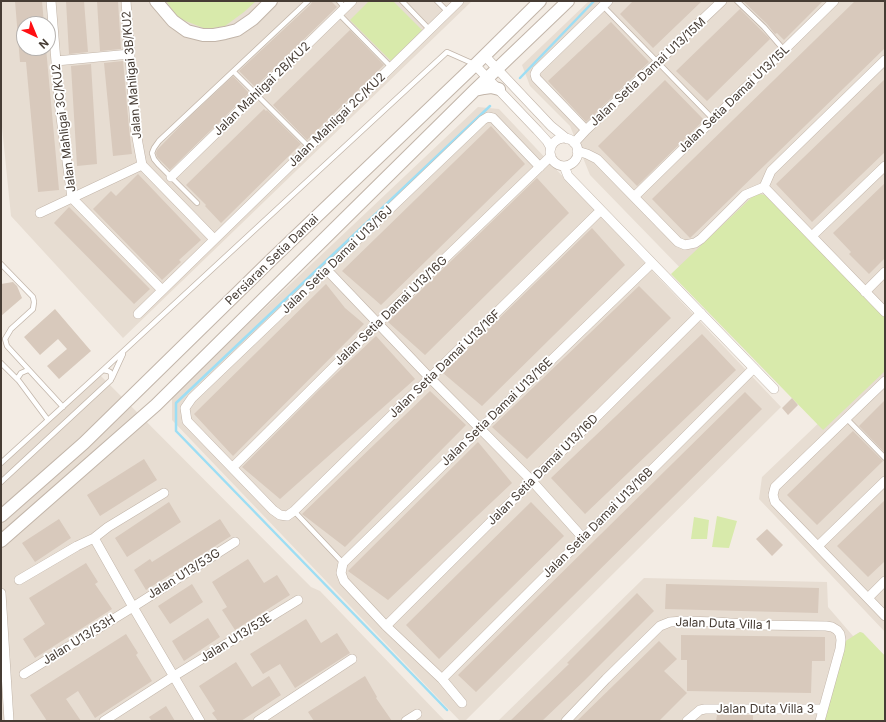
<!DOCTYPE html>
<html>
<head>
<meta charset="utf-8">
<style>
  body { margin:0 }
  #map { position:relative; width:886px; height:722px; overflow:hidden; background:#f3ece4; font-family:Inter,sans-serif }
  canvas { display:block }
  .frame { position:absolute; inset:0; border:2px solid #463c34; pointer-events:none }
  .north { position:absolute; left:16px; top:16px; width:40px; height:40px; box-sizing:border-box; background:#fff; border:1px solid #b5b1ae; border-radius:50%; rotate:136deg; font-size:11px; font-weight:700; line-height:16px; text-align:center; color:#463c34 }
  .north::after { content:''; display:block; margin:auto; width:14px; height:18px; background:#ff0f13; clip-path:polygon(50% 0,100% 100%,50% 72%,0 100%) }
</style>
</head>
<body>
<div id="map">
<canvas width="886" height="722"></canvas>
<div class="frame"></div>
<div class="north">N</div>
</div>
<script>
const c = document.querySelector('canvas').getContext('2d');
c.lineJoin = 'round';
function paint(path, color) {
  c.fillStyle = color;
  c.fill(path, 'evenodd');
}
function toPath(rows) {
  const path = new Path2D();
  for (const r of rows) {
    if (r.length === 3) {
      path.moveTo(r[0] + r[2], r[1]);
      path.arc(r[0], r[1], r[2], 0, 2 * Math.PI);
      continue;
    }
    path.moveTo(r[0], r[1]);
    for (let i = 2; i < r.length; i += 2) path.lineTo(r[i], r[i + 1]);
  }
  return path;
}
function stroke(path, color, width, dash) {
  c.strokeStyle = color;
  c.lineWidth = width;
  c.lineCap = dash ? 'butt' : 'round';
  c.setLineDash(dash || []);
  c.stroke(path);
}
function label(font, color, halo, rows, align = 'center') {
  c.font = font + ' Inter,sans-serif';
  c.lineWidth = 3.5;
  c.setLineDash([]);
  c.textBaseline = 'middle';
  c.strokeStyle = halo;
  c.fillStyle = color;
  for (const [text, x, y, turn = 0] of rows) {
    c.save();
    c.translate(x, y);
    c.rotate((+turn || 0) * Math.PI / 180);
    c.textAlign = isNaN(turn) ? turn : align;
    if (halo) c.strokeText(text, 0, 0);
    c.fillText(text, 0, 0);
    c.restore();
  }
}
paint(toPath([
  [1,1,472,1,123,338,11,216,1,117],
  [24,24,48,24,48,48,24,48],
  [589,1,885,1,885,632,759,499,762,477,825,417,590,175,570,126,530,86,522,65],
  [478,107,499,109,781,407,465,721,460,721,172,420,172,396],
  [98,373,311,587,320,591,445,721,1,721,1,462],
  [644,578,827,582,828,607,853,636,860,632,863,633,885,656,885,721,498,721]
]), '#e7ddd2');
paint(toPath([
  [166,1,256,1,244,12,225,26,206,29,178,18],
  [369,1,393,1,422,30,391,61,350,20],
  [759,194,765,195,885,318,885,371,823,430,671,274,752,197],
  [717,516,737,521,729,548,712,547],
  [694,517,709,520,707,539,691,539],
  [860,632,863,633,885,656,885,721,825,721,844,642]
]), '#d8eaab');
stroke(toPath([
  [520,78,594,1],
  [447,710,176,431,176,403,490,106]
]), '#9ddef4', 2.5);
paint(toPath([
  [15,1,42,1,44,24,24,24,24,48,46,48,59,190,38,192,26,62,20,62],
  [66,1,84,1,88,52,69,54],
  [97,1,118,1,121,49,100,51],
  [312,1,331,1,337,7,255,87,239,71,311,4],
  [633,1,702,1,653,48,620,14],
  [743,1,823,1,784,40,777,33,775,34,767,24],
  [855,1,885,1,885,48,690,238,652,199],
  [740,9,770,39,707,101,676,71],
  [611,22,649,62,586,122,548,81],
  [350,30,384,65,307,140,273,105],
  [123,61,129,128,132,154,113,156,104,63],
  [91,64,97,164,77,166,71,66],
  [233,76,249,93,170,170,157,157,156,153,157,150,186,120],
  [885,79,885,152,812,222,776,184],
  [665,80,704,120,637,186,598,146],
  [264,109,266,111,267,110,301,144,221,223,205,206,206,205,186,185],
  [491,126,525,164,381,305,342,271],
  [138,174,201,240,179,260,181,262,162,280,93,209,111,191,116,196],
  [537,178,569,213,425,355,388,322],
  [885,183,885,258,869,274,849,254,851,252,833,233],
  [69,207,150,289,134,304,54,223],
  [592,228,625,265,482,406,443,373],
  [13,282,17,286,22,298,1,316,1,284],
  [326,284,345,308,364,324,233,456,194,414],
  [639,286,671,318,527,459,492,427],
  [55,309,91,351,59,379,47,366,67,349,58,339,40,355,24,337],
  [702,334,736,370,585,514,551,478],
  [376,336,415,379,280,499,242,467,320,389],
  [430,391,466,425,345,547,302,514],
  [745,392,762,409,476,692,458,675],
  [792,398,798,405,788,415,782,408],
  [885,400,885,453,859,426],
  [853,431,883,461,817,525,787,495],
  [478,442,512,483,388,600,348,571],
  [144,459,157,480,100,516,87,495],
  [885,500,885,561,868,577,837,546],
  [169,502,181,522,127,557,115,538],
  [531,502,564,536,439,659,406,625],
  [59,519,71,538,35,562,22,543],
  [220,519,231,536,146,590,134,570,150,559,152,562],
  [767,529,783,545,772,556,756,539],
  [248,559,264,583,277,575,290,595,235,630,222,610,227,607,212,582],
  [86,563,98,582,95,584,112,609,76,632,35,658,23,639,45,624,29,598],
  [192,584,203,602,170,624,158,606],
  [666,584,819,588,818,613,665,609],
  [637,593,654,611,585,680,542,721,510,721,569,664,567,663],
  [208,618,220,637,184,661,172,641],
  [306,619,321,643,337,633,350,653,295,688,280,664,263,674,250,654],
  [126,634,138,653,136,655,152,681,95,718,78,691,66,699,81,721,47,721,30,695],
  [681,635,825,637,825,661,812,661,811,693,687,691,687,660,681,660],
  [659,641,677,659,664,671,687,693,659,721,577,721],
  [236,662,252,687,269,676,281,695,241,721,218,721,212,713,215,711,199,686],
  [365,676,377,697,376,698,392,721,314,721,308,712],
  [166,706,175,721,152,721,149,717],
  [717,715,753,715,753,721,716,721]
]), '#d8c9bc');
const service = toPath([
  [339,1,345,8],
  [402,1,429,29],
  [437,1,448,12],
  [737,1,764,27,784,50],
  [603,6,713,119],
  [339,14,391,67],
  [234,72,309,147],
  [197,203,159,165,154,159,152,153,154,148,159,141,308,1],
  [1,264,33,297,34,302,33,309,11,329,5,339,7,346,63,407],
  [1,363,19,381,48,420],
  [103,370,447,52,474,64],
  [112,378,123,354],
  [17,379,21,373,28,370],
  [846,418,885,458],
  [1,463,103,370,108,371,110,372,111,374,111,380,1,482],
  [294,511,343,563]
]);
const minor = toPath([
  [51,1,60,110,72,198,162,290],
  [126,1,135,127,142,165,214,239],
  [485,56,551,126,567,139],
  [56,61,130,54],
  [475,65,537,130,547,141,551,148],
  [586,130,536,78,535,74,537,70,608,1],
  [564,152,14],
  [574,143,586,130,722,1],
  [577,151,587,154,597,159,678,242,685,245,695,243,701,239,745,195,764,187,771,171,885,60],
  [564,166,568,176,774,389],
  [540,167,493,118,488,117,483,120,192,398,185,408,187,421,273,510,280,515,287,516,294,511,601,210],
  [171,177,352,1],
  [764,187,885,312],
  [634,197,834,1],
  [40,213,142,165],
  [812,236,885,166],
  [327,270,430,378,532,481,583,538],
  [865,292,885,272],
  [138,314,459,1],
  [885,381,775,487,773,495,775,502,885,616],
  [233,467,378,323,551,156],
  [94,538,133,607,200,721],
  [818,546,885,481],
  [19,580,77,546,94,538,108,527,164,493],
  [1,593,9,721],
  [868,598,885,581],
  [386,626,701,313],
  [24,674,133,607,235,542],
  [442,679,754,368],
  [462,703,442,679,386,626,344,581,341,573,343,563,480,429,652,263],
  [104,721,174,676,298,600],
  [258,721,352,659],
  [406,721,417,714],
  [566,721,606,679,660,626,670,622,683,621,716,622,758,625,826,626,832,627,837,630,840,634,841,640,840,649,820,721],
  [687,721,700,710,705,709,823,709]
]);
const tertiary = toPath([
  [156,1,173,21,187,31,203,35,214,35,225,33,237,30,253,19,271,1],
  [475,90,484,88,491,87,499,89],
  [1,516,84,443,271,260,475,65,540,1],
  [1,541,156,405,475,90,568,1]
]);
stroke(service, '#c2b5a9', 6);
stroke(minor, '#c2b5a9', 10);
stroke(tertiary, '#c2b5a9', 14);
stroke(service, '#fff', 4.5);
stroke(minor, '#fff', 9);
stroke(tertiary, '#fff', 12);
label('12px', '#463c34', '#fff', [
  ["Jalan Setia Damai U13/15M",648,72,-43],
  ["Jalan Mahligai 3B/KU2",132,75,-95],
  ["Jalan Mahligai 2B/KU2",262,89,-44],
  ["Jalan Setia Damai U13/15L",734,99,-44],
  ["Jalan Mahligai 2C/KU2",337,120,-44],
  ["Jalan Mahligai 3C/KU2",64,128,-97],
  ["Persiaran Setia Damai",272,260,-44],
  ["Jalan Setia Damai U13/16J",337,260,-44],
  ["Jalan Setia Damai U13/16G",391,311,-44],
  ["Jalan Setia Damai U13/16F",445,364,-44],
  ["Jalan Setia Damai U13/16E",497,412,-44],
  ["Jalan Setia Damai U13/16D",543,470,-45],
  ["Jalan Setia Damai U13/16B",598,523,-45],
  ["Jalan U13/53G",184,574,-32],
  ["Jalan Duta Villa 1",723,624,2],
  ["Jalan U13/53E",236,638,-32],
  ["Jalan U13/53H",79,640,-32],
  ["Jalan Duta Villa 3",765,709]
]);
</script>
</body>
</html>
